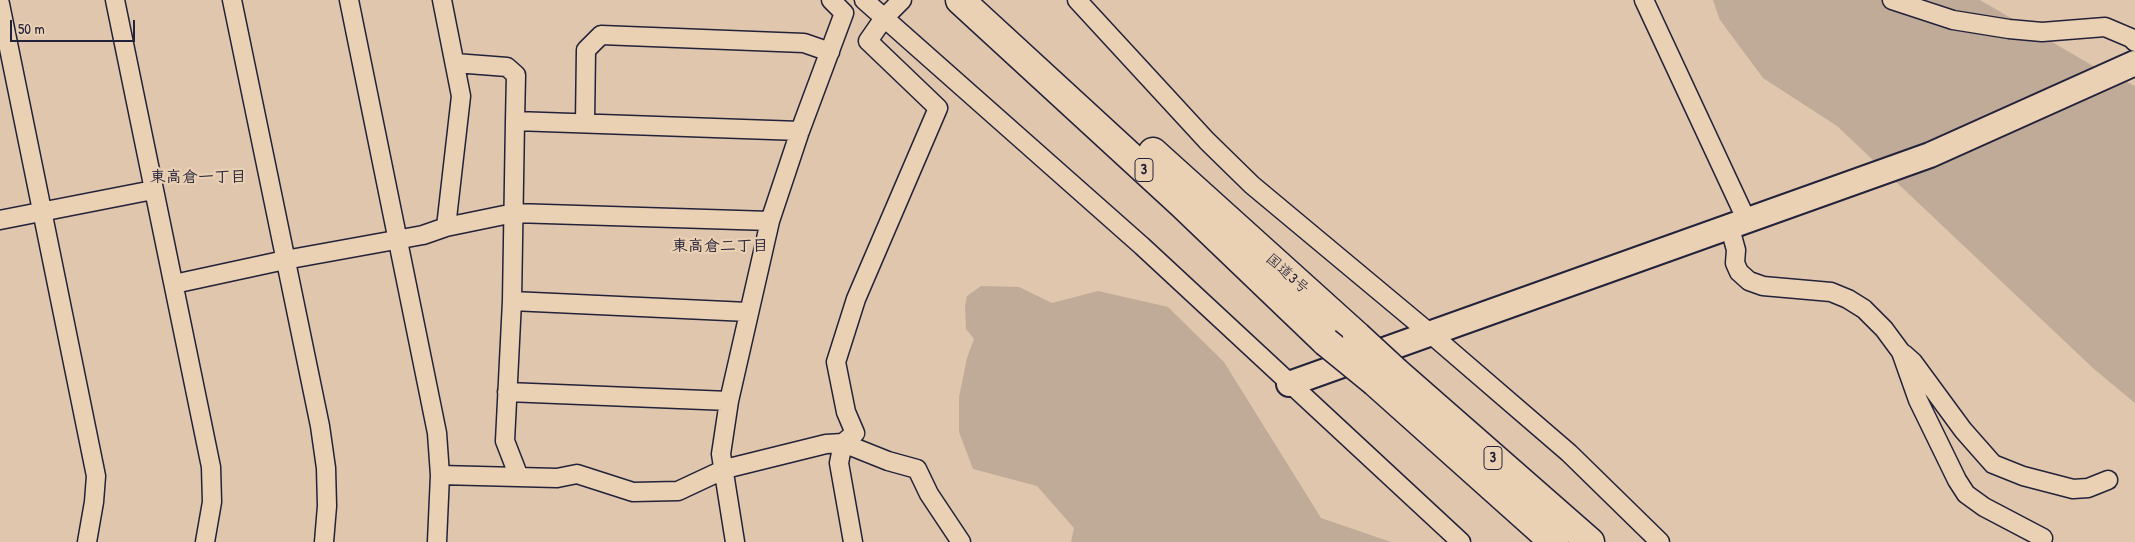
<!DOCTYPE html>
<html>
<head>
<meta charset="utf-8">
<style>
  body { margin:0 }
  #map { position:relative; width:2135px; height:542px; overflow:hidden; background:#dfc6ac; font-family:"Patrick Hand",sans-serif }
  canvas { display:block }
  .scale { position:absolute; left:10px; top:20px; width:125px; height:22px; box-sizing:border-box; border:2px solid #22223b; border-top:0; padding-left:6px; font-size:15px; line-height:18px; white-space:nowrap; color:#22223b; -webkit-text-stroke:4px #ebd1b3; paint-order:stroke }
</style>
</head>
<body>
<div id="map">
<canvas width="2135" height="542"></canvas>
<div class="scale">50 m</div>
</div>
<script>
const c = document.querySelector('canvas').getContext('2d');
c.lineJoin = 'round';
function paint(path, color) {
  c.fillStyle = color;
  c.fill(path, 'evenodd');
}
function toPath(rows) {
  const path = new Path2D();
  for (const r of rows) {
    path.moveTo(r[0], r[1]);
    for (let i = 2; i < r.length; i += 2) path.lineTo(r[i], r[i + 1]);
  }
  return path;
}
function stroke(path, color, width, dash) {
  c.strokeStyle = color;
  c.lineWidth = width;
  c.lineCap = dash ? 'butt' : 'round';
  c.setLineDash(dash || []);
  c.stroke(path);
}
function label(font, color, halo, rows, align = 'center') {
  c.font = font + ' "Patrick Hand","Klee One",sans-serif';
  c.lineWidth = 4.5;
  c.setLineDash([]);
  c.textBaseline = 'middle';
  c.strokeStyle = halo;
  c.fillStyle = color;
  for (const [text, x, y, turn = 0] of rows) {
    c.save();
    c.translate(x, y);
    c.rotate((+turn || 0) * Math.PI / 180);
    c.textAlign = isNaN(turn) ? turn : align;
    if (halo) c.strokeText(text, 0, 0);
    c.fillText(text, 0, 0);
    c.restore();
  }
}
paint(toPath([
  [1713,0,1980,0,2095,67,2135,86,2135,403,2094,369,1837,126,1763,78,1720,20],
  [981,286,1019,287,1052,303,1098,291,1168,307,1224,362,1321,518,1391,542,1071,542,1074,528,1037,486,973,469,959,432,959,397,967,358,974,339,966,329,965,306,967,296]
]), '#c0ab99');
const street = toPath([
  [115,0,211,467,212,502,205,542],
  [232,0,320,426,326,468,327,506,324,542],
  [349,0,437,433,440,475,437,542],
  [442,0,461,96,446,227],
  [864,0,1142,246,1461,542],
  [1077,0,1207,141,1252,185,1432,335,1569,453,1660,542],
  [1644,0,1747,221],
  [1892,0,1953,20,2009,29,2042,32,2105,27,2131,38,2135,42],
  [0,4,96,476,94,502,87,542],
  [455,63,507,67,516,75,515,121],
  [585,123,586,50,601,35,804,43,830,52],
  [0,220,153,190],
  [1730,228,1736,250,1735,263,1739,272,1749,281,1763,286,1831,292,1848,299,1864,309,1884,329,1901,352,1918,400,1957,480,1966,494,1984,507,2043,538],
  [174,284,285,260,423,235,446,227,514,213,770,221],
  [512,301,748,312],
  [1904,354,1913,362,1963,430,1993,464,2023,476,2073,489,2088,488,2108,480],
  [507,392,729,401],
  [440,475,557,478,577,474,633,492,678,491,725,469,826,444,843,443,888,461,917,469,929,494,961,542],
  [519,477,505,441,512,301,515,121,800,131],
  [735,542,721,454,729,401,770,221,800,131,844,13,831,0],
  [853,542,839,463,843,443,855,433,846,412,836,362,856,299,938,108,868,41,884,18,902,0]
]);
const secondary = toPath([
  [1289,384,1930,155,2135,63]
]);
const highway = toPath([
  [960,0,1182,204,1326,342],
  [1153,152,1357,336],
  [1396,372,1590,542],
  [1375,382,1554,542]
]);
stroke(street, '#22223b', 21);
stroke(secondary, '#22223b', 28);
stroke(highway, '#22223b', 31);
stroke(street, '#ebd1b3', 18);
stroke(secondary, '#ebd1b3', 24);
stroke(highway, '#ebd1b3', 28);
const highwayBridge = toPath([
  [1357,336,1396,372],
  [1326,342,1375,382]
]);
stroke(highwayBridge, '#22223b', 31, []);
stroke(highwayBridge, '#ebd1b3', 28);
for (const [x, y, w] of [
  [1144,170,18],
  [1493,458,18]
]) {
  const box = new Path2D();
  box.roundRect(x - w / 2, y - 11.5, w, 23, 4);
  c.fillStyle = '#ebd1b3';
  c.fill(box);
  stroke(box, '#22223b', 1);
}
label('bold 14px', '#22223b', null, [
  ["3",1144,170],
  ["3",1493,458]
]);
label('15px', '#22223b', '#ebd1b3', [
  ["国道3号",1287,274,42]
]);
label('bold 16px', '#22223b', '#ebd1b3', [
  ["東高倉一丁目",198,178],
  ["東高倉二丁目",720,247]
]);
</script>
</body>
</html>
